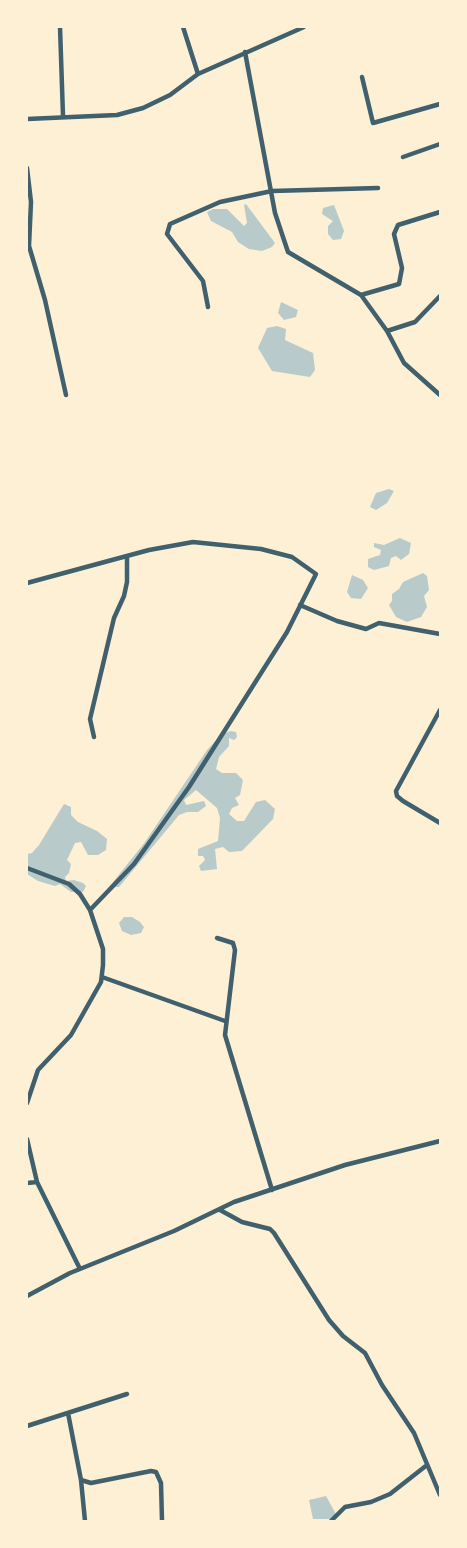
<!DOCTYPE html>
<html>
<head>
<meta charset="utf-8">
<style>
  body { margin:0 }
  #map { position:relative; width:467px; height:1548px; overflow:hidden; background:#fdf0d5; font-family:"Times New Roman",serif }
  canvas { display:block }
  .frame { position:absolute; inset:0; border:28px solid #fdf0d5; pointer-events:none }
</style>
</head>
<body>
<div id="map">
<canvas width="467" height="1548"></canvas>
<div class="frame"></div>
</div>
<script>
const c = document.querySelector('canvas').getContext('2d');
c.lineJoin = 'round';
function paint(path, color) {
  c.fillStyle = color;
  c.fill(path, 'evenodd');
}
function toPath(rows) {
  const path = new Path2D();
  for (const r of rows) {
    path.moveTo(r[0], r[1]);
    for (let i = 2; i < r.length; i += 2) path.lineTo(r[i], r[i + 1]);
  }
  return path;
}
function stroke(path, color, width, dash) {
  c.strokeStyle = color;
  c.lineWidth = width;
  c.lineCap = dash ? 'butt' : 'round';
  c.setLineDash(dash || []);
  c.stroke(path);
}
paint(toPath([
  [246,204,275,243,272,247,262,251,249,249,238,242,232,232,211,221,207,212,213,209,227,209,244,226,247,223,244,205],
  [334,205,344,231,341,239,333,240,328,234,328,226,333,221,322,214,323,208],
  [281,302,298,310,296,317,284,320,278,313],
  [277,326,286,329,285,340,313,353,315,370,310,377,272,371,258,348,267,328],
  [389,489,394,491,387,503,376,510,370,507,376,493],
  [400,538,411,543,409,554,401,560,396,556,391,558,389,566,374,570,368,567,368,559,380,555,381,550,374,547,374,543,384,545],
  [423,573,427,576,429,590,424,596,427,607,421,617,407,622,396,617,389,605,392,601,392,594,399,589,403,582],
  [352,575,363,580,368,588,361,599,351,598,347,592],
  [230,731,236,732,237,737,234,740,229,738,229,746,219,757,216,769,222,773,236,773,243,780,240,795,235,798,239,805,232,808,229,814,237,821,244,821,256,802,265,800,275,809,273,819,242,851,229,852,223,847,215,849,217,869,201,871,199,866,205,860,203,856,198,856,198,849,218,841,220,818,217,808,196,790,184,800,186,805,204,801,206,806,198,812,187,812,179,815,119,887,109,887,145,842,207,750,221,735],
  [64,804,71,807,71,815,78,822,97,831,107,839,106,850,98,855,88,855,81,842,75,843,67,860,71,864,69,873,65,877,66,881,74,880,83,883,86,886,83,892,71,892,60,884,55,886,38,881,27,874,27,854,32,853,39,845],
  [124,917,132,917,140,922,144,927,141,933,131,935,122,931,119,923],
  [326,1496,337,1516,334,1519,313,1519,309,1500]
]), '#b9caca');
stroke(toPath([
  [60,27,63,116],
  [183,27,198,74],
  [245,52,275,213,288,252,361,295,387,331,404,363,440,395],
  [362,77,373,123,440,104],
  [27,119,117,115,143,108,170,95,198,74,304,27],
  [403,157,440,144],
  [27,168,31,202,29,246,45,300,66,395],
  [361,295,399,284,402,268,394,234,398,225,440,212],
  [208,307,203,281,167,234,170,224,220,202,272,191,378,188],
  [387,331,415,322,440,296],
  [27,583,149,550,193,542,261,549,292,557,316,574,287,632,189,787,134,864,90,910],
  [300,605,337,621,366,629,379,623,440,634],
  [440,710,396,791,397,796,403,801,440,823],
  [94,737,90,719,114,618,124,596,127,582,127,557],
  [27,868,69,884,80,894,90,910,103,949,103,965,101,982,71,1035,38,1070,27,1103],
  [217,938,233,943,235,950,225,1035,272,1190],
  [102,977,225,1021],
  [27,1139,37,1182,80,1269],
  [27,1183,37,1182],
  [220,1210,242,1222,270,1229,274,1233,329,1320,343,1336,365,1353,382,1385,414,1433,440,1495],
  [27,1296,70,1273,174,1231,234,1202,345,1165,440,1141],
  [68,1413,81,1480,91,1483,151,1471,156,1472,161,1483,162,1521],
  [27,1426,127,1394],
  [81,1480,85,1521],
  [331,1521,345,1507,371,1502,390,1494,427,1465]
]), '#3f606c', 4.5);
</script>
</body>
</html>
